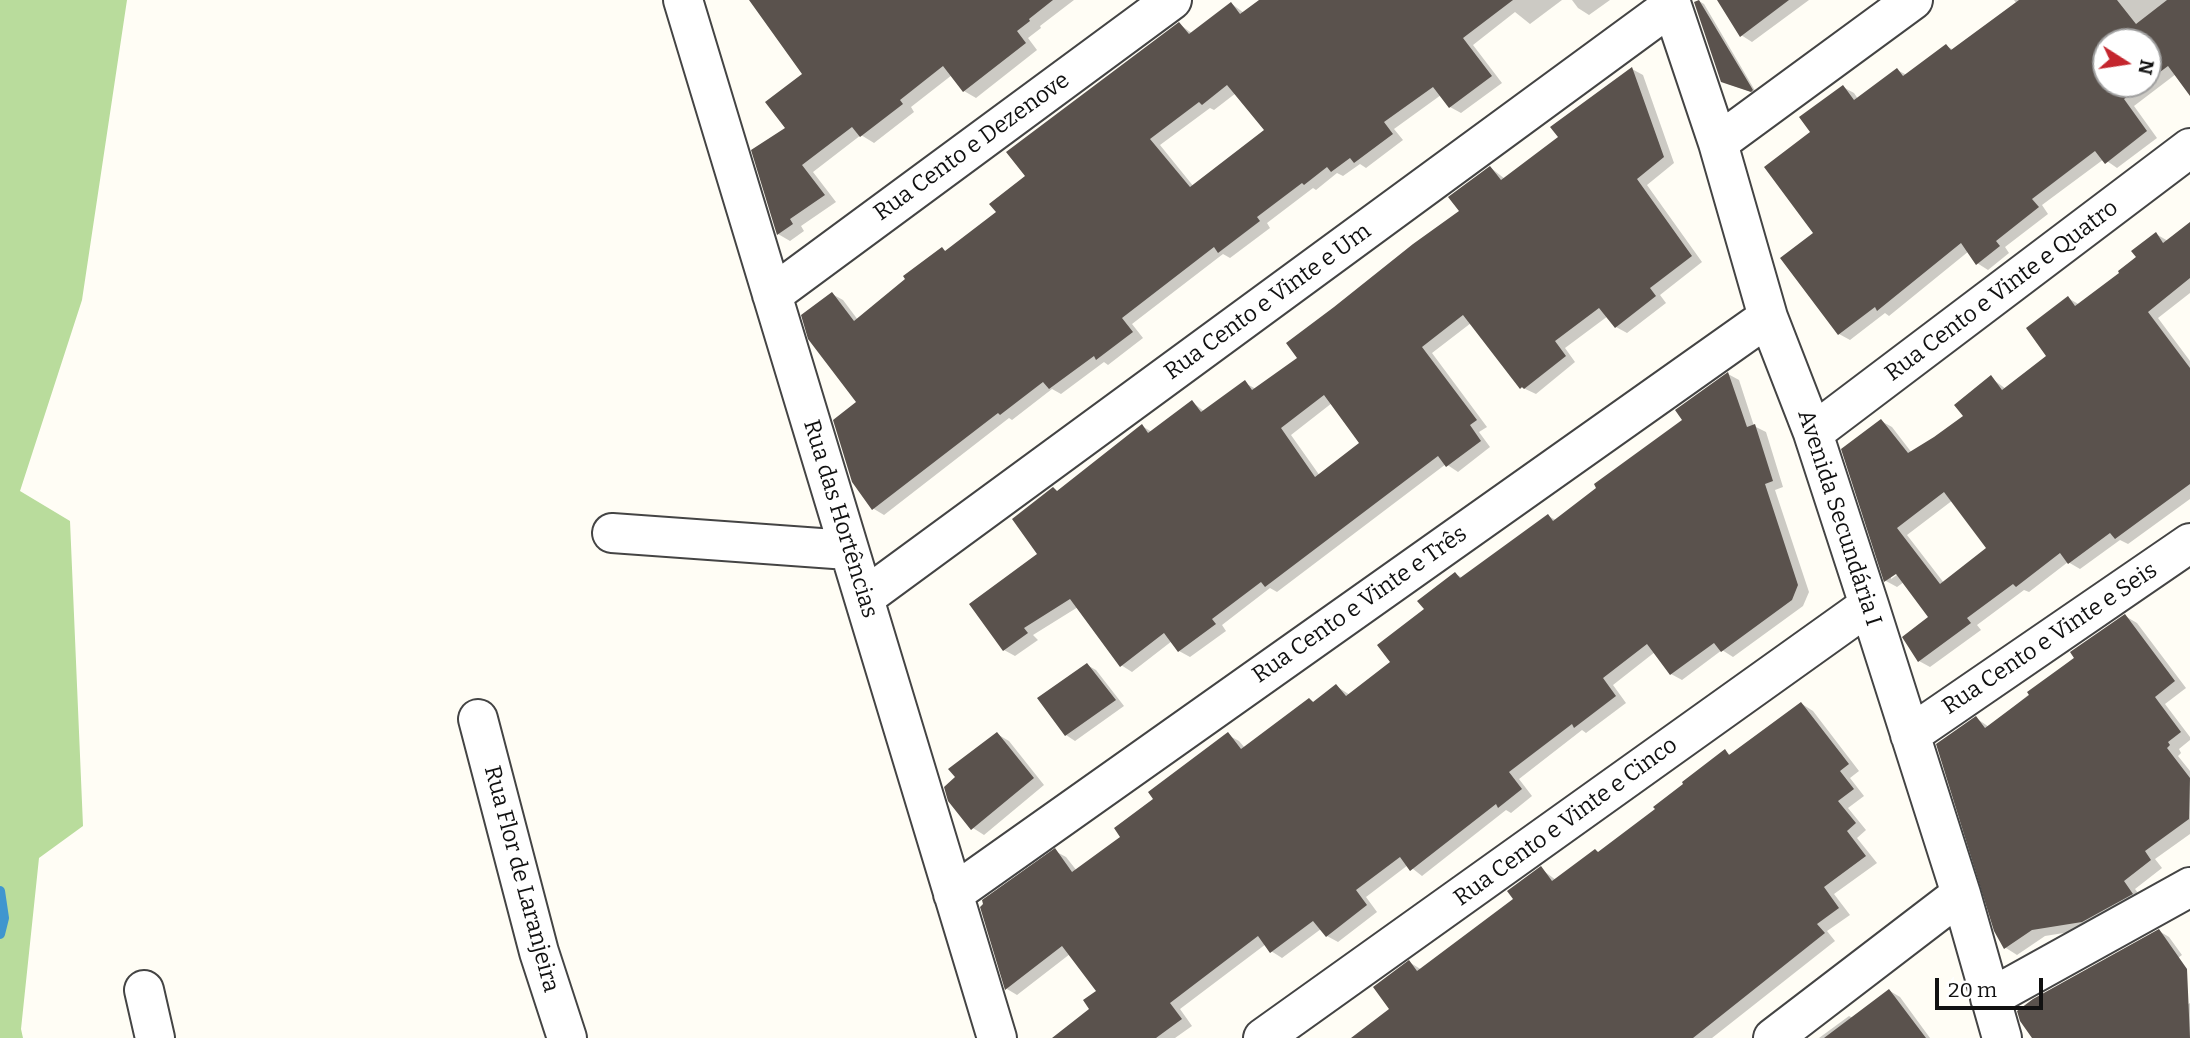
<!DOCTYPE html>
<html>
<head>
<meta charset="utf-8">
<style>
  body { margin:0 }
  #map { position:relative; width:2190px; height:1038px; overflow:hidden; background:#fffdf5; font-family:Bitter,serif }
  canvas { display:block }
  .north { position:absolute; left:2092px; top:28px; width:70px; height:70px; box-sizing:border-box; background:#fff; border:2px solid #a0a0a0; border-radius:50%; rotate:102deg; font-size:19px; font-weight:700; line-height:28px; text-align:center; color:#111 }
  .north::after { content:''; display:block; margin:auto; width:24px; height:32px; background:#c4262e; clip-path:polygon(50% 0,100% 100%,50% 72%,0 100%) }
  .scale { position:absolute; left:1935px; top:978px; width:108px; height:32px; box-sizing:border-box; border:4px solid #111; border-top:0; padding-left:9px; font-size:21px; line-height:24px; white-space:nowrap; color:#111; -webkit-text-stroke:5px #fff; paint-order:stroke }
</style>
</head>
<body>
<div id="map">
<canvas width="2190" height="1038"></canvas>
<div class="north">N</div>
<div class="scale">20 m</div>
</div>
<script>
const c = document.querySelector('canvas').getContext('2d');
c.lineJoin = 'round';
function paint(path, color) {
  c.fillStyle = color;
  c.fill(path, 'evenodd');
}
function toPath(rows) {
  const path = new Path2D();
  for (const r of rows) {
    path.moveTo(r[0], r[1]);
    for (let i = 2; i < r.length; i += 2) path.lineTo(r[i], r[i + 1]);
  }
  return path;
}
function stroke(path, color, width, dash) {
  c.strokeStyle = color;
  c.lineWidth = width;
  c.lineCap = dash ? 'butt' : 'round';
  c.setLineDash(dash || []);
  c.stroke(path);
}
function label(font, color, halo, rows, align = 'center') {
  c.font = font + ' Bitter,serif';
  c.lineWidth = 7;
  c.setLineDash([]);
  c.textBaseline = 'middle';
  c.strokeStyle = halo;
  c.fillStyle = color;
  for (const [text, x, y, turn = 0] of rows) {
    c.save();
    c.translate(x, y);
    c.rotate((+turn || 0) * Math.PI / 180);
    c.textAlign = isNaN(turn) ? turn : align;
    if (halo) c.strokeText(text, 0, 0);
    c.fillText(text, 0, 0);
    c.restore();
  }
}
paint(toPath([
  [0,0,127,0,82,300,20,491,70,521,83,826,39,858,21,1029,23,1038,0,1038]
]), '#b9dc9c');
paint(toPath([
  [751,0,1074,0,1040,26,1041,28,1028,38,1037,50,976,98,964,91,952,75,911,107,914,112,874,143,861,135,813,172,836,202,801,226,804,231,790,241,778,234,804,74],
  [1261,0,1562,0,1530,24,1515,12,1473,45,1502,83,1461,113,1450,107,1441,95,1394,129,1403,140,1366,168,1360,164,1343,176,1337,173,1316,190,1313,188,1267,223,1270,228,1230,258,1223,254,1132,324,1143,338,1108,365,1104,362,1061,394,1052,389,1012,420,1009,418,884,515,874,509,858,402,832,294,843,300,858,320,942,249,947,252,999,213,1027,176,1179,24,1193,34,1232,4,1244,13],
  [1236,93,1266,130,1194,187,1160,145,1210,108,1214,110],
  [1572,0,1610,0,1589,15,1578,8],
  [1719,0,1809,0,1752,42,1741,35],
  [2014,0,2190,0,2190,90,2176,74,2134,106,2157,138,2117,168,2104,159,2042,205,2048,214,2005,247,2009,253,1988,270,1977,263,1969,251,1889,316,1885,313,1850,340,1839,334,1812,132,1843,87,1854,93,1858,99,1897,70,1907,75,1946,46,1954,50,2017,4],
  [2106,42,2148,42,2148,84,2106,84],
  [1699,1,1704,4,1757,94,1728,84],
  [1632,69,1643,75,1674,163,1647,185,1702,262,1660,295,1666,303,1627,333,1616,327,1608,316,1565,348,1575,362,1536,394,1521,387,1471,323,1432,353,1487,427,1479,432,1490,447,1458,472,1446,464,1277,592,1270,588,1222,625,1226,631,1190,657,1179,651,1172,641,1132,672,1121,665,1078,607,1033,635,1038,640,1015,656,1004,650,971,605,1039,554,1058,492,1142,426,1152,432,1192,402,1205,412,1245,383,1256,389,1299,358,1461,212,1491,168,1505,179,1560,137],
  [1332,403,1362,443,1320,476,1291,435],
  [2190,225,2190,293,2158,318,2190,361,2190,499,2128,544,2120,540,2080,569,2068,562,2029,592,2024,590,1977,625,1981,630,1930,667,1919,661,1931,617,1904,582,1897,587,1886,581,1881,421,1892,427,1912,453,1965,416,1991,378,2006,389,2049,356,2068,298,2080,305,2122,273,2156,234,2168,241],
  [1953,500,1989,549,1944,583,1907,535],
  [1904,570,1891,579,1891,575],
  [1728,374,1739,380,1754,426,1766,432,1783,487,1775,490,1809,592,1803,606,1733,657,1722,650,1682,680,1671,674,1655,652,1613,685,1626,703,1586,733,1582,730,1519,779,1532,796,1511,813,1506,810,1422,876,1408,865,1366,897,1377,912,1338,942,1327,936,1321,929,1282,958,1271,951,1266,944,1180,1009,1192,1026,1175,1038,1064,1038,1092,1010,1098,991,1070,954,1017,995,1007,989,1055,851,1066,857,1077,871,1123,837,1156,799,1228,735,1239,741,1245,748,1310,700,1315,703,1336,686,1350,695,1392,663,1426,610,1455,574,1463,578,1548,516,1556,520,1685,420],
  [2125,616,2137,623,2186,688,2165,704,2190,737,2190,740,2179,749,2181,753,2178,756,2190,771,2190,834,2155,859,2162,868,2135,889,2144,901,2095,928,2045,936,2017,955,2006,948,1996,930,1976,718,1989,727],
  [1087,665,1096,670,1124,706,1075,741,1066,735],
  [1802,704,1813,711,1859,771,1850,778,1864,796,1848,808,1866,830,1857,838,1877,863,1834,894,1850,915,1827,931,1835,941,1712,1038,1354,1038,1391,1010,1409,962,1422,970,1516,900,1541,869,1556,880,1599,853,1657,809,1725,752,1731,755],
  [997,734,1009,741,1044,785,984,835,973,828],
  [2159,931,2169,937,2182,955,2124,998,2147,1031,2190,1003,2190,1038,2034,1038],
  [1890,991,1900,997,1930,1038,1819,1038,1849,1016,1853,1018]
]), '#0003');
stroke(toPath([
  [0,891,4,918,0,934]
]), '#3f96cf', 10);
paint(toPath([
  [749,0,1053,0,1029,19,1030,21,1017,31,1026,43,963,92,943,66,900,100,903,104,860,137,852,127,802,165,825,195,790,219,793,224,777,235,751,150,785,128,765,102,802,74],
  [1259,0,1513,0,1463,38,1492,76,1449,108,1433,87,1384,122,1393,134,1354,163,1350,158,1331,172,1327,167,1304,185,1302,183,1257,217,1260,221,1218,253,1214,247,1122,318,1133,332,1096,360,1094,356,1049,389,1043,382,1000,415,998,413,872,510,852,482,833,420,856,402,808,339,801,315,832,292,854,321,905,279,903,276,942,247,945,251,996,212,989,204,1025,176,1006,152,1179,22,1189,34,1231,2,1240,14],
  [1227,85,1264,130,1190,187,1150,139,1199,102,1202,105],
  [1699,0,1753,90,1751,92,1721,82,1694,2],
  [1717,0,1789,0,1740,37],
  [2019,0,2117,0,2136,24,2167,0,2190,0,2190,96,2168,66,2148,81,2148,42,2106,42,2106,84,2145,84,2124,99,2147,131,2105,164,2095,151,2032,199,2039,207,1996,241,2000,246,1976,265,1961,243,1877,311,1875,307,1838,335,1780,258,1813,233,1764,167,1810,132,1799,117,1843,85,1854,100,1897,68,1903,76,1946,44,1951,50],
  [1632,67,1664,157,1637,179,1692,256,1650,288,1656,296,1615,328,1599,308,1555,341,1566,356,1524,389,1522,387,1520,389,1463,315,1422,347,1477,420,1470,425,1481,441,1446,467,1438,456,1265,587,1261,582,1212,619,1216,624,1178,652,1164,633,1120,667,1070,599,1024,628,1028,633,1003,651,969,604,1037,554,1012,519,1053,487,1057,491,1142,424,1148,433,1192,400,1201,412,1245,380,1252,390,1297,358,1286,343,1334,307,1413,244,1459,211,1448,197,1490,166,1501,180,1558,137,1550,127],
  [1324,395,1359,443,1315,477,1281,428],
  [2190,222,2190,278,2148,312,2190,368,2190,484,2115,539,2110,533,2068,564,2060,553,2016,587,2013,584,1967,618,1971,623,1918,662,1902,637,1928,617,1896,574,1884,582,1841,449,1881,419,1908,453,1934,437,1963,416,1954,405,1991,375,2002,390,2046,356,2026,328,2068,296,2075,306,2119,273,2118,271,2136,257,2131,251,2156,232,2163,243],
  [1944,492,1986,548,1940,584,1897,528],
  [1728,372,1747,427,1755,424,1773,481,1765,484,1798,585,1792,600,1721,652,1714,643,1670,675,1647,644,1603,678,1616,696,1574,728,1572,724,1509,772,1522,789,1498,808,1496,804,1410,871,1400,857,1356,890,1367,905,1326,937,1313,921,1270,953,1258,936,1170,1003,1182,1019,1156,1038,1052,1038,1089,1009,1083,1000,1096,991,1062,946,1005,990,980,907,983,904,982,900,1055,848,1072,872,1120,837,1114,828,1153,799,1148,792,1228,732,1241,749,1309,698,1313,702,1336,684,1346,696,1390,662,1377,645,1424,609,1417,601,1455,572,1460,578,1548,514,1553,521,1596,488,1594,484,1682,420,1675,410],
  [2125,614,2175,681,2155,697,2181,732,2168,742,2170,745,2167,748,2190,778,2189,819,2145,851,2151,860,2124,881,2133,894,2082,922,2032,930,2004,949,1994,931,1936,744,1976,716,1985,728,2029,695,2027,692,2074,658,2070,652],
  [1087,663,1116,700,1065,736,1037,698],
  [1801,702,1849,764,1840,771,1854,789,1838,801,1856,823,1847,831,1866,856,1824,887,1839,908,1817,924,1825,933,1693,1038,1351,1038,1389,1009,1373,987,1409,960,1417,971,1513,899,1507,891,1541,866,1552,881,1595,849,1598,852,1655,809,1653,807,1683,784,1682,782,1725,749,1729,755],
  [997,732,1034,778,971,830,948,801,944,787,955,777,948,769],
  [2159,929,2187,969,2190,1038,2032,1038,2020,1021,2017,1011,2033,999],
  [1889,989,1926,1038,1824,1038]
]), '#5a524d');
const street = toPath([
  [683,0,997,1038],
  [1670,0,1718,143,1768,317,1813,433,1869,605,1961,894,2002,1038],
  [1718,143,1913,0],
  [772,295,1172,0],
  [1813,433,2190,148],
  [612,533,848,550],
  [864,598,1671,6],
  [478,719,539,952,567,1038],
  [1910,735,2190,543],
  [953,894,1768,317],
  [144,990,155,1038],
  [1990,998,2190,887],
  [1263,1038,1869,605],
  [1773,1038,1961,894]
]);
stroke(street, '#444', 42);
stroke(street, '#fff', 38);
label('23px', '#111', '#fff', [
  ["Rua Cento e Dezenove",972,147,-36],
  ["Rua Cento e Vinte e Quatro",2002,291,-37],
  ["Rua Cento e Vinte e Um",1268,302,-36],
  ["Avenida Secundária I",1839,518,72],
  ["Rua das Hortências",840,519,73],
  ["Rua Cento e Vinte e Três",1360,605,-35],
  ["Rua Cento e Vinte e Seis",2050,639,-34],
  ["Rua Cento e Vinte e Cinco",1566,822,-36],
  ["Rua Flor de Laranjeira",521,879,75]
]);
</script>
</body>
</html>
